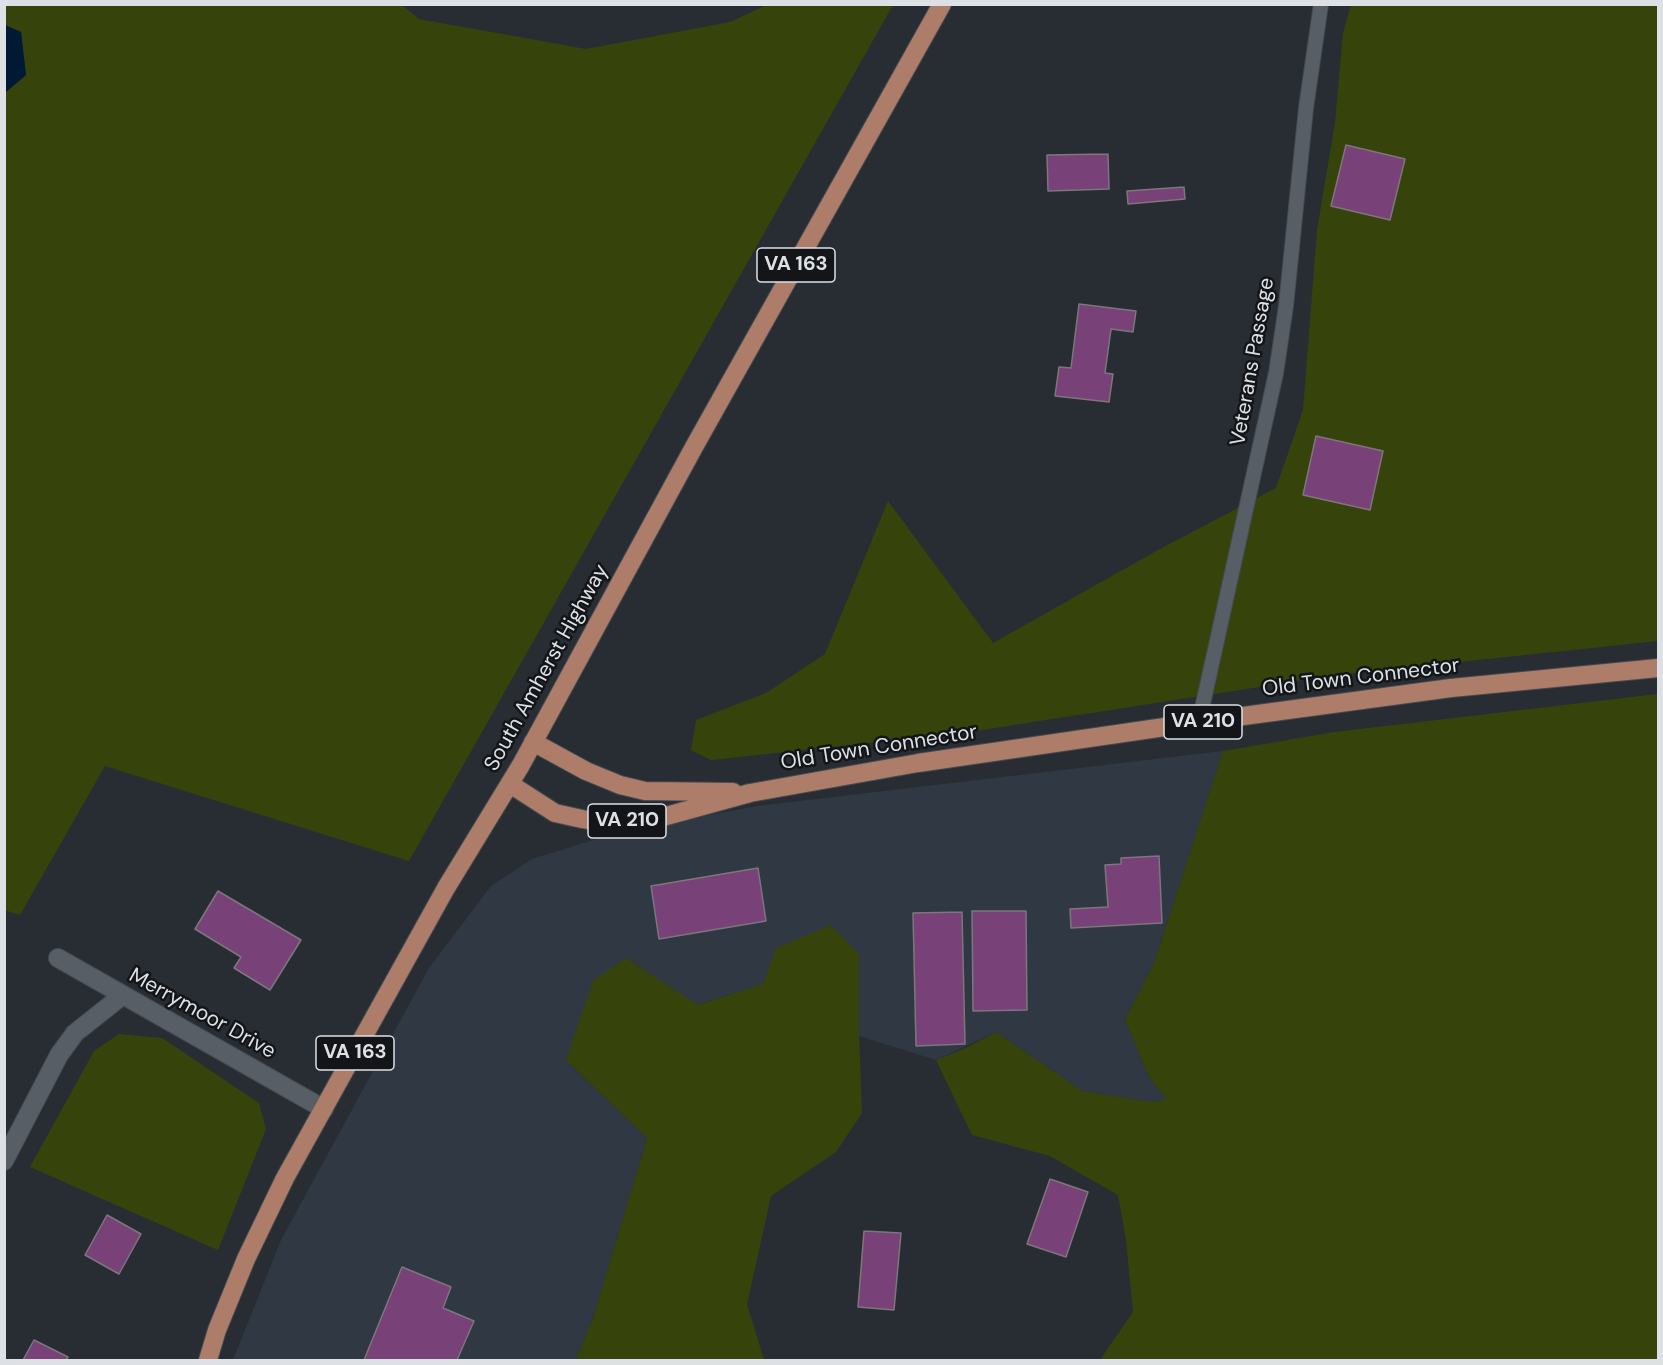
<!DOCTYPE html>
<html>
<head>
<meta charset="utf-8">
<style>
  body { margin:0 }
  #map { position:relative; width:1663px; height:1365px; overflow:hidden; background:#282d34; font-family:"DM Sans",sans-serif }
  canvas { display:block }
  .frame { position:absolute; inset:0; border:6px solid #dde1e5; pointer-events:none }
</style>
</head>
<body>
<div id="map">
<canvas width="1663" height="1365"></canvas>
<div class="frame"></div>
</div>
<script>
const c = document.querySelector('canvas').getContext('2d');
c.lineJoin = 'round';
function paint(path, color) {
  c.fillStyle = color;
  c.fill(path, 'evenodd');
}
function toPath(rows) {
  const path = new Path2D();
  for (const r of rows) {
    path.moveTo(r[0], r[1]);
    for (let i = 2; i < r.length; i += 2) path.lineTo(r[i], r[i + 1]);
  }
  return path;
}
function stroke(path, color, width, dash) {
  c.strokeStyle = color;
  c.lineWidth = width;
  c.lineCap = dash ? 'butt' : 'round';
  c.setLineDash(dash || []);
  c.stroke(path);
}
function label(font, color, halo, rows, align = 'center') {
  c.font = font + ' "DM Sans",sans-serif';
  c.lineWidth = 5;
  c.setLineDash([]);
  c.textBaseline = 'middle';
  c.strokeStyle = halo;
  c.fillStyle = color;
  for (const [text, x, y, turn = 0] of rows) {
    c.save();
    c.translate(x, y);
    c.rotate((+turn || 0) * Math.PI / 180);
    c.textAlign = isNaN(turn) ? turn : align;
    if (halo) c.strokeText(text, 0, 0);
    c.fillText(text, 0, 0);
    c.restore();
  }
}
paint(toPath([
  [1223,751,1154,963,1125,1020,1149,1077,1167,1099,1153,1102,1082,1091,996,1032,936,1060,859,1036,859,954,777,948,763,984,697,1005,626,958,566,1060,647,1138,593,1318,576,1360,233,1360,281,1240,429,968,491,886,532,859,616,833,757,806]
]), '#2f3843');
paint(toPath([
  [5,5,402,5,419,19,586,49,730,22,767,5,893,5,409,861,105,766,20,915,4,910,4,93,26,75,21,32,5,25],
  [1351,5,1658,5,1658,641,1336,675,969,732,711,760,691,750,696,720,766,693,825,654,888,501,993,643,1158,550,1276,488,1303,410,1317,230,1335,123,1343,33],
  [1658,694,1658,1360,1100,1360,1133,1312,1126,1240,1118,1195,1050,1156,972,1135,936,1060,966,1048,996,1032,1082,1091,1153,1102,1167,1099,1149,1077,1125,1020,1154,963,1223,751,1335,732],
  [831,925,859,954,859,1036,862,1113,836,1152,771,1196,747,1304,764,1360,576,1360,593,1318,647,1138,566,1060,593,981,626,958,698,1005,763,984,776,948],
  [119,1034,162,1038,259,1103,266,1129,218,1250,30,1167,94,1051]
]), '#36440c');
paint(toPath([
  [5,25,21,32,26,75,5,93]
]), '#001a35');
const building = toPath([
  [1346,145,1405,159,1390,220,1331,206,1346,145],
  [1108,154,1109,189,1048,191,1047,155,1108,154],
  [1184,187,1185,199,1128,204,1127,191,1184,187],
  [1079,304,1136,311,1133,332,1111,329,1105,373,1113,374,1109,402,1055,396,1059,367,1071,368,1079,304],
  [1316,436,1383,451,1370,510,1303,495,1316,436],
  [1159,856,1162,923,1071,928,1070,909,1108,907,1105,865,1121,864,1121,858,1159,856],
  [758,868,766,921,659,939,651,886,758,868],
  [218,891,301,940,270,990,234,968,241,957,195,929,218,891],
  [972,911,1026,911,1027,1010,973,1011,972,911],
  [962,912,965,1044,916,1046,913,913,962,912],
  [1050,1179,1088,1192,1066,1257,1027,1244,1050,1179],
  [107,1215,141,1234,119,1274,85,1255,107,1215],
  [864,1231,901,1233,894,1310,858,1307,864,1231],
  [402,1267,451,1287,443,1308,474,1321,457,1360,364,1360,402,1267],
  [34,1340,68,1357,66,1360,23,1360,34,1340]
]);
paint(building, '#784177');
stroke(building, '#7d767d', 1.5);
const lane = toPath([
  [1199,722,1276,373,1286,306,1306,108,1321,4]
]);
const street = toPath([
  [58,958,324,1109],
  [4,1161,59,1055,75,1033,123,995]
]);
const primary = toPath([
  [533,742,586,771,620,785,645,791,733,792],
  [510,784,555,813,582,819,605,823,659,818,750,793,918,763,1199,722,1451,688,1658,668],
  [208,1360,217,1330,246,1259,285,1178,446,888,521,765,694,447,942,4]
]);
stroke(lane, '#454b50', 16);
stroke(street, '#454b50', 20);
stroke(primary, '#454b50', 20);
stroke(lane, '#575e65', 14);
stroke(street, '#575e65', 18);
stroke(primary, '#ae7d69', 18);
for (const [x, y, w] of [
  [796,265,78],
  [1203,722,78],
  [627,821,78],
  [355,1053,78]
]) {
  const box = new Path2D();
  box.roundRect(x - w / 2, y - 17, w, 34, 4.5);
  c.fillStyle = '#131518';
  c.fill(box);
  stroke(box, '#dde1e5', 1.5);
}
label('bold 20px', '#dde1e5', null, [
  ["VA 163",796,265],
  ["VA 210",1203,722],
  ["VA 210",627,821],
  ["VA 163",355,1053]
]);
label('21px', '#dde1e5', '#131518', [
  ["Veterans Passage",1253,362,-80],
  ["South Amherst Highway",547,668,-61],
  ["Old Town Connector",1361,678,-7],
  ["Old Town Connector",879,748,-9],
  ["Merrymoor Drive",202,1014,29]
]);
</script>
</body>
</html>
